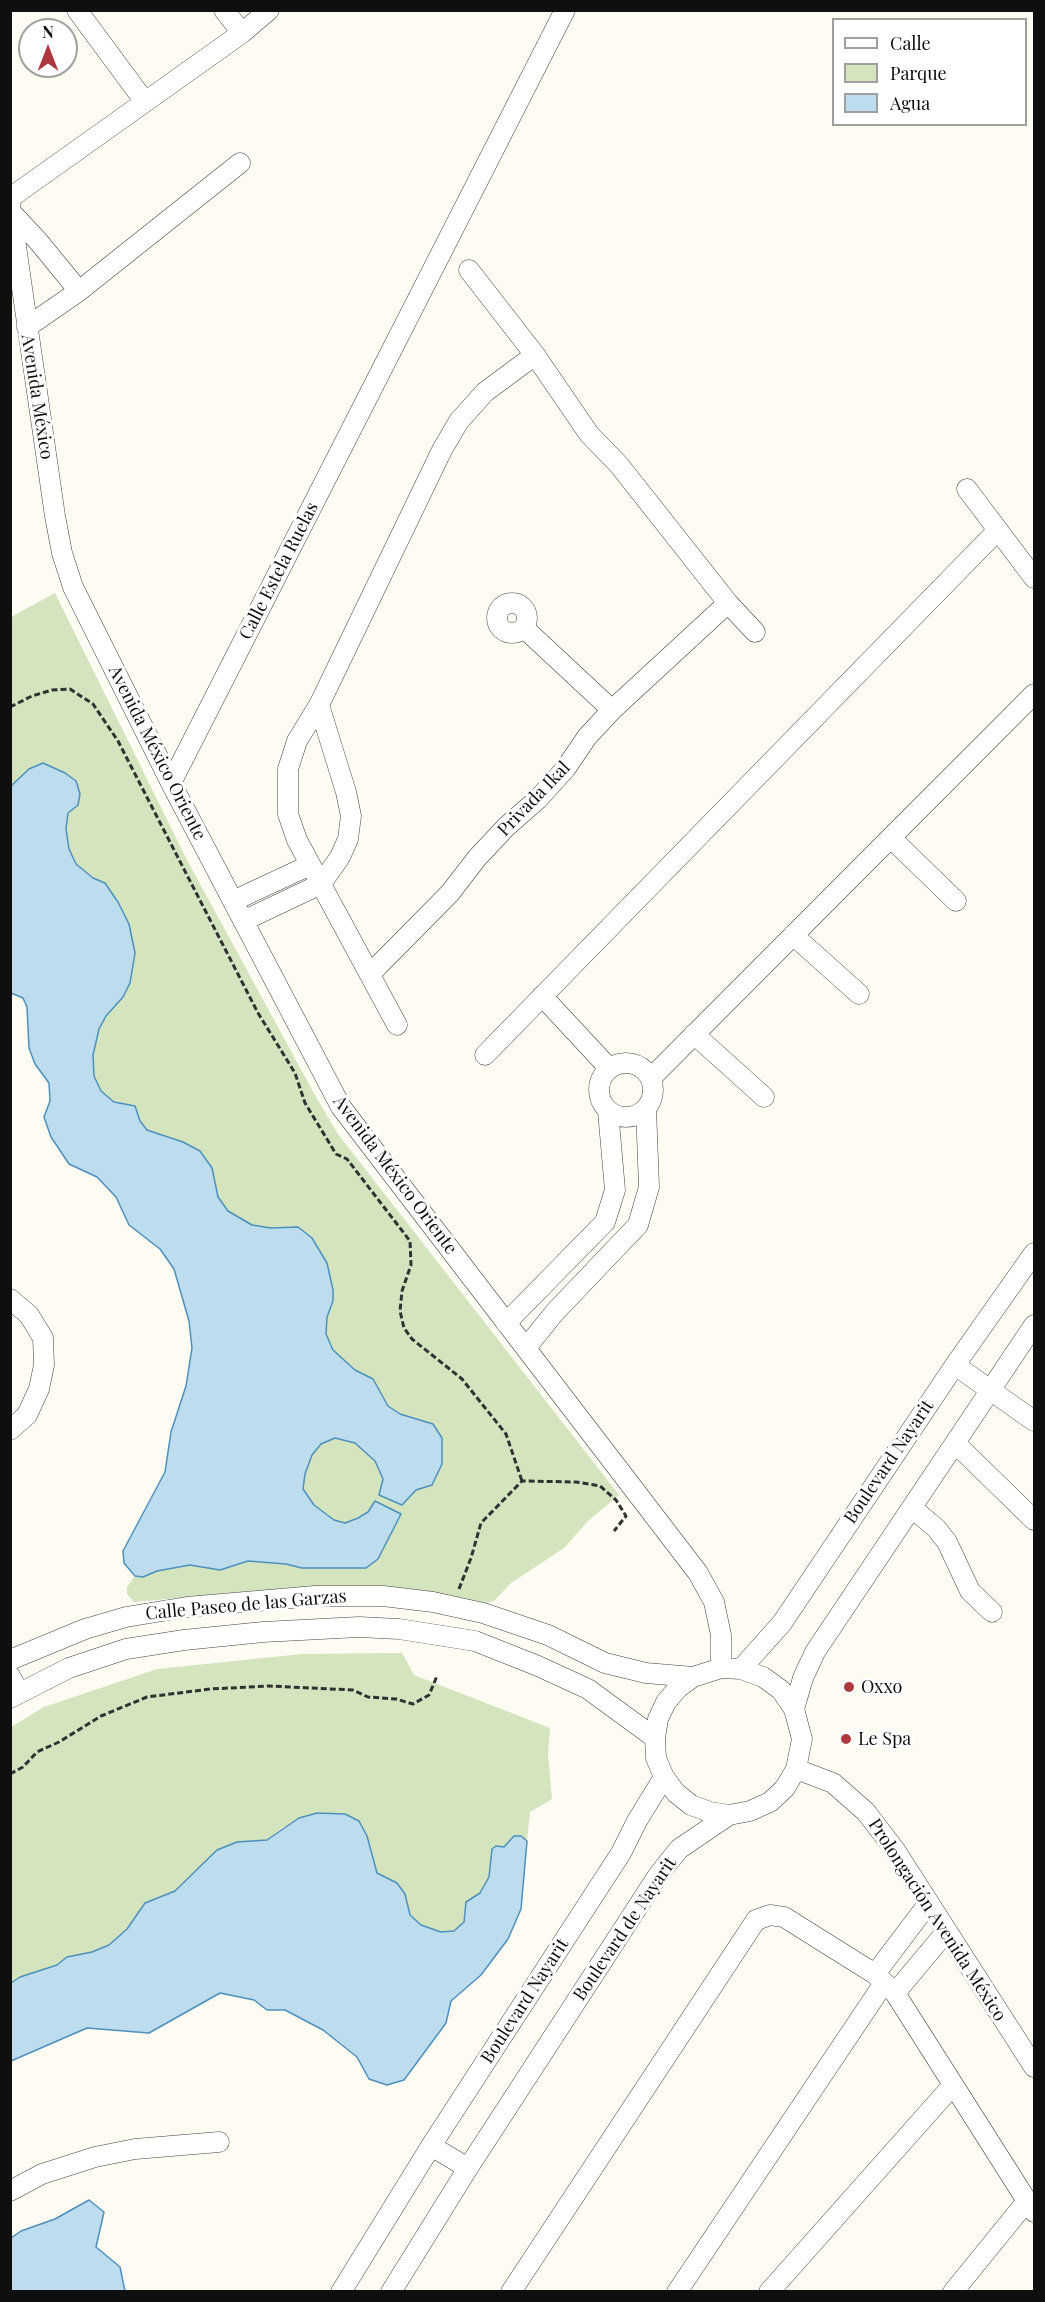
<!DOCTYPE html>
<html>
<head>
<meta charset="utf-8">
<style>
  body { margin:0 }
  #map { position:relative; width:1045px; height:2302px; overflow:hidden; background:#fdfbf2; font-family:"Playfair Display",serif }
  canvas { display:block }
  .frame { position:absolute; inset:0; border:12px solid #0f0f0f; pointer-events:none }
  .legend { position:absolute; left:832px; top:18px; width:195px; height:108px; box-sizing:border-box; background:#fff; border:2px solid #9f9f9f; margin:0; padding:8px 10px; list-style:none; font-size:18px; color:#0f0f0f }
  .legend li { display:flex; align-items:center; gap:12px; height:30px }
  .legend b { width:30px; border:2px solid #9f9f9f }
  .north { position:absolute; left:18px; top:18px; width:60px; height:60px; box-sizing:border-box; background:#fff; border:2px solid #9f9f9f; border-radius:50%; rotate:0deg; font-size:16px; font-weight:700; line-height:24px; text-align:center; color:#0f0f0f }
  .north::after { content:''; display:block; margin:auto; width:21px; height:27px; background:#ad383e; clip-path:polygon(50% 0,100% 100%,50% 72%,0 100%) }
</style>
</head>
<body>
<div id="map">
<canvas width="1045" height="2302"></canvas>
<div class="frame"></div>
<ul class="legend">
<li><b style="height:8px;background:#fff"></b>Calle</li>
<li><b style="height:16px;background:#d3e4bf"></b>Parque</li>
<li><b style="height:16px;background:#bddcee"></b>Agua</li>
</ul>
<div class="north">N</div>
</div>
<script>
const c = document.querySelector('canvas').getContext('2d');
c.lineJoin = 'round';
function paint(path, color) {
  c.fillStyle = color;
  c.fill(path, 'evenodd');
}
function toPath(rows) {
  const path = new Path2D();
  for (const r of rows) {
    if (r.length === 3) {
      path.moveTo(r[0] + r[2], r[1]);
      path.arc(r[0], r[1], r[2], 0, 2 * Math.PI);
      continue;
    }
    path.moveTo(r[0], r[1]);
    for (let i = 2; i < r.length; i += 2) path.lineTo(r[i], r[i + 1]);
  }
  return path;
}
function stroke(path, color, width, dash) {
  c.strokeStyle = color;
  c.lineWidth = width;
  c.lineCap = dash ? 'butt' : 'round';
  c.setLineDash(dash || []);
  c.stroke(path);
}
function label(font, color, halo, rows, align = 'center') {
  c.font = font + ' "Playfair Display",serif';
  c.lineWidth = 6;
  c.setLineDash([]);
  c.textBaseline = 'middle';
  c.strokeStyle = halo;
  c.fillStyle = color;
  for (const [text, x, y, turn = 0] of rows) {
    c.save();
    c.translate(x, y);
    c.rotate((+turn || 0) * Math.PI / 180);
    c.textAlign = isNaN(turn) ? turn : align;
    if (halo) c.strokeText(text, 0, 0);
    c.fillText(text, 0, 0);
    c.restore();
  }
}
paint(toPath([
  [55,593,187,860,316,1097,338,1134,619,1495,589,1520,564,1548,511,1583,495,1600,483,1605,383,1586,263,1590,134,1602,127,1594,127,1587,135,1576,143,1577,157,1571,190,1565,220,1570,248,1561,286,1564,302,1568,389,1534,401,1514,368,1512,345,1523,334,1520,314,1505,303,1489,305,1474,312,1455,321,1444,335,1438,355,1443,375,1461,384,1479,379,1495,433,1424,400,1414,388,1405,373,1379,355,1370,333,1350,326,1334,327,1317,333,1301,271,1228,252,1225,228,1211,218,1197,212,1168,183,1142,147,1130,140,1121,135,1106,114,1102,101,1091,94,1076,93,1055,99,1029,106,1016,123,997,105,883,93,878,76,864,69,849,66,829,68,813,78,805,18,779,11,786,11,617],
  [402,1653,414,1675,550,1728,548,1754,552,1799,530,1812,527,1841,521,1836,504,1847,492,1849,489,1877,480,1893,467,1902,464,1922,454,1931,441,1932,421,1925,410,1915,405,1894,397,1883,377,1874,367,1836,283,1827,267,1840,237,1842,217,1850,175,1891,145,1903,127,1929,109,1945,92,1952,67,1957,57,1965,20,1977,11,1983,11,1727,44,1707,157,1669,302,1654]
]), '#d3e4bf');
const water = toPath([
  [43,763,65,773,76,781,80,794,78,805,68,813,66,829,69,849,76,864,93,878,105,883,118,902,129,924,135,953,130,983,123,997,106,1016,99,1029,93,1055,94,1076,101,1091,114,1102,135,1106,140,1121,147,1130,183,1142,200,1151,212,1168,218,1197,228,1211,252,1225,271,1228,298,1227,312,1238,327,1263,333,1290,333,1301,327,1317,326,1334,333,1350,355,1370,373,1379,388,1406,400,1414,433,1424,442,1438,442,1464,432,1485,416,1490,402,1505,379,1495,383,1479,375,1461,355,1443,335,1438,321,1444,312,1455,305,1474,303,1489,314,1505,334,1520,345,1523,358,1518,368,1512,375,1501,401,1514,378,1559,366,1568,302,1568,286,1564,248,1561,220,1570,190,1565,157,1571,143,1577,135,1576,124,1563,123,1551,165,1472,171,1432,186,1386,192,1348,189,1321,174,1269,160,1249,129,1225,116,1197,97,1177,69,1164,51,1137,44,1117,50,1101,49,1083,35,1064,29,1048,27,1007,23,998,11,993,11,786,29,769,43,763],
  [317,1813,345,1814,359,1821,367,1836,377,1873,397,1883,405,1894,410,1915,421,1925,441,1932,454,1931,464,1922,466,1902,480,1893,489,1877,492,1849,496,1846,504,1847,514,1836,521,1836,527,1841,521,1909,508,1939,481,1975,451,2001,446,2023,404,2080,387,2085,369,2079,357,2057,323,2030,285,2010,267,2010,254,2000,220,1993,149,2033,87,2028,11,2061,11,1983,20,1977,57,1965,67,1957,92,1952,109,1945,127,1929,145,1903,175,1891,217,1850,237,1842,267,1840,299,1818,317,1813],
  [89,2200,104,2212,96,2247,120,2267,125,2291,11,2291,11,2238,21,2231,55,2219,89,2200]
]);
paint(water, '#bddcee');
stroke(water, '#4d90bc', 1.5);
const minor = toPath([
  [77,10,145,102],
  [224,10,242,33],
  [10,198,242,33,269,10],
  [10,205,55,516,62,553,73,587,171,783,341,1107,698,1573,714,1602,721,1635,721,1668],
  [11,212,38,241,79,291],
  [469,270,535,355,589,434,619,465,728,603,755,632],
  [27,327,79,291,240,163],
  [967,489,1034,578],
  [512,618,15],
  [524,628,612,710],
  [171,783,565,10],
  [891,838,956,901],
  [233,901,310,865],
  [243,921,321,884,340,857,348,839,351,816,346,792,319,705],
  [793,935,859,994],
  [370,974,450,893,477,858,506,827,538,799,566,768,587,737,612,710,728,603],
  [542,996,609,1068],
  [397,1025,297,840,288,814,288,769,297,741,319,705,442,450,459,421,485,392,535,355],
  [694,1034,764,1097],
  [485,1055,998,530],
  [626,1090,27],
  [651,1078,1034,694],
  [10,1299,29,1315,43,1338,44,1365,39,1389,27,1415,10,1430],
  [506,1323,605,1222,615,1190,608,1111],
  [526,1348,555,1312,638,1225,649,1187,646,1108],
  [955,1365,1034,1421],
  [955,1443,1034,1520],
  [912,1508,936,1528,947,1542,970,1591,992,1612],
  [10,1660,85,1629,126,1617,187,1607,315,1596,383,1596,433,1602,483,1613,548,1635,605,1663,646,1673,693,1677],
  [741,1669,782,1623,955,1365,1034,1253],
  [10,1676,19,1692],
  [10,1698,69,1668,126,1649,184,1640,263,1632,359,1627,399,1629,475,1641,538,1666,588,1689,655,1738],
  [794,1709,803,1678,815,1652,1034,1325],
  [796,1769,833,1783,866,1812,895,1850,1034,2067],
  [875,1974,928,1904],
  [895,1993,946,1932],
  [431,2146,468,2168],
  [10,2191,42,2174,95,2157,135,2149,219,2142],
  [341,2292,431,2146,621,1853,637,1821,664,1777],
  [391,2292,468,2168,659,1874,679,1849,729,1815,750,1811,770,1802,785,1788,796,1769,802,1739,794,1709,781,1690,763,1677,741,1669,721,1668,693,1677,678,1688,666,1702,658,1719,655,1738,656,1758,664,1777,676,1793,691,1805,710,1812,729,1815],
  [511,2292,756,1920,770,1915,784,1917,875,1974,895,1993,1034,2212],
  [677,2292,884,1983],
  [769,2292,953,2085],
  [953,2292,1027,2201]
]);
stroke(minor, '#424242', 21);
stroke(toPath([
  [10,707,32,696,52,690,70,689,93,704,118,741,258,1013,295,1073,305,1103,336,1154,347,1159,410,1241,411,1265,402,1291,400,1311,404,1328,412,1339,462,1379,506,1434,522,1481],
  [459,1589,471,1558,481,1523,522,1481,576,1482,600,1486,616,1500,626,1516,614,1531],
  [10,1774,23,1767,37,1752,59,1742,101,1716,147,1697,210,1689,269,1686,353,1690,368,1697,396,1699,413,1704,429,1695,437,1676]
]), '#313131', 3, [6, 3]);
stroke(minor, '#fff', 20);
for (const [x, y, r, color] of [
  [849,1687,6,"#ad383e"],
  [846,1739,6,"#ad383e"]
]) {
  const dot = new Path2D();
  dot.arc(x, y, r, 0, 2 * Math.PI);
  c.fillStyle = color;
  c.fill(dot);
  stroke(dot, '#fff', 2);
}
label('18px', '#0f0f0f', '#fff', [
  ["Avenida México",37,397,81],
  ["Calle Estela Ruelas",279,571,-63],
  ["Avenida México Oriente",157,753,63],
  ["Privada Ikal",534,799,-46],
  ["Avenida México Oriente",395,1175,53],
  ["Boulevard Nayarit",889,1462,-56],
  ["Calle Paseo de las Garzas",246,1605,-5],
  ["Prolongación Avenida México",937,1920,57],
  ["Boulevard de Nayarit",625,1929,-56],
  ["Boulevard Nayarit",525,2001,-57]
]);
label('18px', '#0f0f0f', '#fff', [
  ["Oxxo",861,1687],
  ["Le Spa",858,1739]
], 'left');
</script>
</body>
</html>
